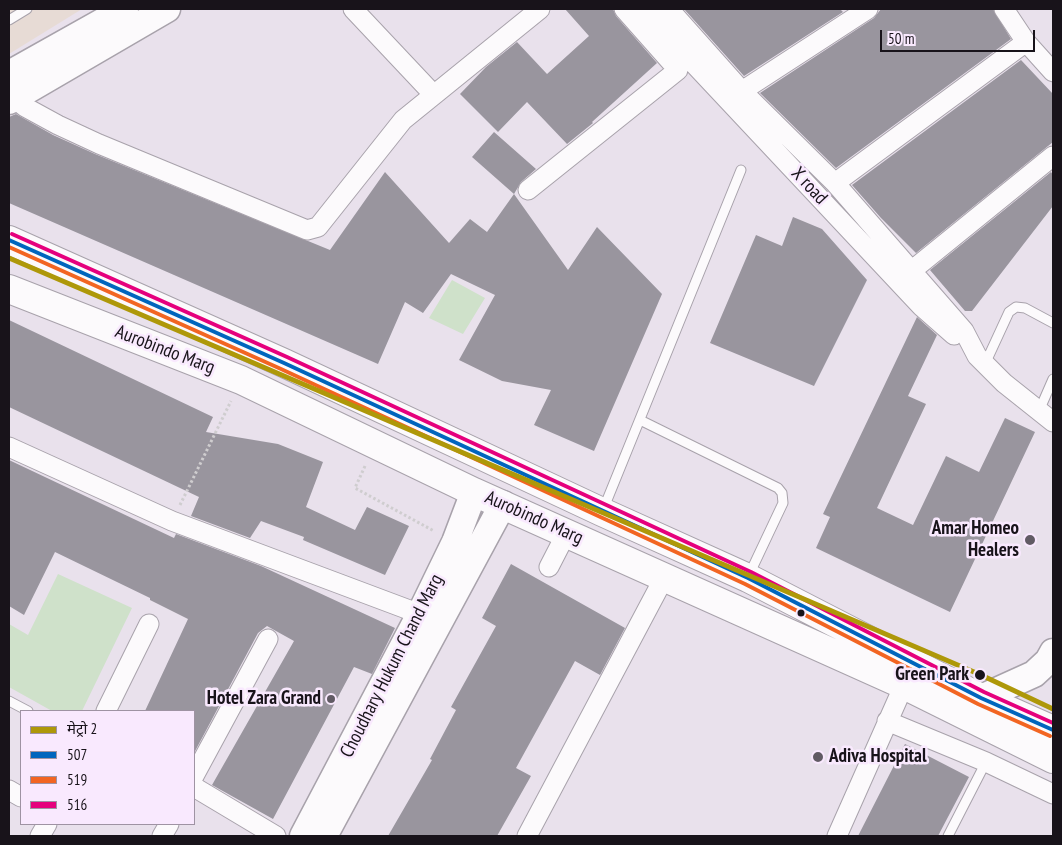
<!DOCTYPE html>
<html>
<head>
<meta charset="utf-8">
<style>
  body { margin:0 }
  #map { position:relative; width:1062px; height:845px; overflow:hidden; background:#e9e1ec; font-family:"PT Sans Narrow","Noto Sans Devanagari",sans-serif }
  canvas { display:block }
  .frame { position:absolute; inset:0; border:10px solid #18131a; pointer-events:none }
  .legend { position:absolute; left:20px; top:710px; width:175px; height:115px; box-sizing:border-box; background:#f9e9fe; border:1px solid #9f93a3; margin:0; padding:6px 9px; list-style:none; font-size:15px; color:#18131a }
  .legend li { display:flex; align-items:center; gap:10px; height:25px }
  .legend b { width:25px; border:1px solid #9f93a3 }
  .scale { position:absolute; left:880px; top:30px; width:155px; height:22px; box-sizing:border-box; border:2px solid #18131a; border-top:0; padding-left:6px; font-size:15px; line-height:18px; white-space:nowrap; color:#18131a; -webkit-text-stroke:4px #f9e9fe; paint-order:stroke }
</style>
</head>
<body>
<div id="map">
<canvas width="1062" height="845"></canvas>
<div class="frame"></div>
<ul class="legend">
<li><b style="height:6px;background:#ae9809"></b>मेट्रो 2</li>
<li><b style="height:6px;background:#0065bd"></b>507</li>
<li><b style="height:6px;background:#f26522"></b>519</li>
<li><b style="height:6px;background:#e5007d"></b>516</li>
</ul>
<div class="scale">50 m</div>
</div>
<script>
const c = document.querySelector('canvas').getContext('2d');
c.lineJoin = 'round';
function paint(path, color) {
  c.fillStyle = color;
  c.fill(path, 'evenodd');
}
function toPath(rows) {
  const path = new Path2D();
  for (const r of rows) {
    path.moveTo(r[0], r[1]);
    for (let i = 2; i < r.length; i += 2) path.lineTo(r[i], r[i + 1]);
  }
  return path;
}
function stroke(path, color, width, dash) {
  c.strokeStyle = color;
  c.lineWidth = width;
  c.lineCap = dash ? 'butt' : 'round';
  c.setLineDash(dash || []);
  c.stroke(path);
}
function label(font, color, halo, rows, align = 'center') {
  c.font = font + ' "PT Sans Narrow",sans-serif';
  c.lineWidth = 5;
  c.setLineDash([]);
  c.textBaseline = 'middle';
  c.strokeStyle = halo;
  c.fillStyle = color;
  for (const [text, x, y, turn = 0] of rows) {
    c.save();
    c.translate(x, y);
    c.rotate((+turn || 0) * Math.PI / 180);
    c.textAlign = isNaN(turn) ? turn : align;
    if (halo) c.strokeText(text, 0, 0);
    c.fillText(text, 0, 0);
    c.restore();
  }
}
paint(toPath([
  [9,9,82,9,9,54]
]), '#e7dbd5');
paint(toPath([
  [452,280,485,298,463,334,429,318],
  [58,574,132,608,82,711,52,711,9,687,9,624,28,635]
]), '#cfe1ca');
paint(toPath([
  [565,9,613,9,616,16,657,63,592,122,593,123,567,144,527,102,498,132,460,94,486,67,517,42,547,74,589,36],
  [684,9,840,9,843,12,744,76],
  [881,9,993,9,1011,39,836,168,760,93,874,18],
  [1021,60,1053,94,1053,142,916,253,881,218,852,185],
  [16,114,53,135,95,154,330,250,385,172,449,243,470,219,487,232,514,194,568,270,597,227,662,294,594,451,534,425,551,390,502,381,459,360,495,295,451,274,423,313,405,302,378,364,9,203,9,117],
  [494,132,536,169,521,182,514,194,472,157],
  [1051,172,1053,175,1053,206,972,311,965,311,930,270],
  [793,217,822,229,867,280,814,386,710,343,756,235,782,246],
  [917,317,937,335,908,396,926,404,877,508,913,525,946,456,979,472,1005,418,1035,432,950,612,816,548,830,517,823,514],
  [9,320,213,417,206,432,278,444,323,462,306,507,355,530,367,507,409,526,385,575,303,540,304,537,261,521,250,538,191,516,199,497,9,407],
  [9,460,174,538,176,534,261,566,395,628,372,674,354,667,273,819,212,785,294,641,267,626,258,633,194,753,194,711,145,711,188,619,150,600,150,598,55,552,24,615,9,606],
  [511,564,625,628,600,675,575,661,516,768,531,776,497,836,388,836,432,760,430,759,456,710,451,707,496,626,482,618],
  [905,744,969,777,938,836,858,836]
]), '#99959e');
const lane = toPath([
  [9,20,27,9],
  [985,364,1009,312,1016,307,1025,308,1053,323],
  [1039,411,1053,379],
  [640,420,778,488,782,493,783,503,749,575],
  [603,510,741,170],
  [9,701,28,711],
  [948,836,986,762]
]);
const street = toPath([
  [353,9,434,95],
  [647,9,693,63,921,306,954,335],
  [669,9,742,91,835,183,964,331,977,356,1004,383,1053,422],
  [1004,9,1026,42,1053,72],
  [742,91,868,9],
  [14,98,25,107,58,125,99,144,307,230,318,227,403,120,540,9],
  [835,183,1026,42],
  [528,190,678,70,624,9],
  [910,272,1053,156],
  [9,447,172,521,420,614],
  [549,567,567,532],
  [106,711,149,624],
  [887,721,986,762,1053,794],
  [194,776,268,639],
  [194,787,276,836],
  [9,790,21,797],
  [40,836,47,824],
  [162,836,169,824],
  [527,836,665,576],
  [837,836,904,685]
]);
const secondary = toPath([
  [9,74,125,9],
  [9,101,167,9],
  [981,698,1034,674,1048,661,1053,652],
  [303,836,420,614,455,542,474,492],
  [324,836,503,504]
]);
const highway = toPath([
  [9,240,284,363,602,512,748,578,981,698,1053,730],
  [9,289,241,380,474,492,904,685,1053,759]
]);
stroke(lane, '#a8a2ab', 11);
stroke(street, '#a8a2ab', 21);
stroke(secondary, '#a8a2ab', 29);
stroke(highway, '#a8a2ab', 30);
stroke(toPath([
  [365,466,355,488,434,531],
  [180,505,231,401]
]), '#cfcdcf', 3, [2.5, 2.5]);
stroke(lane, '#fcfafc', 9);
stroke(street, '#fcfafc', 19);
stroke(secondary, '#fcfafc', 26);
stroke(highway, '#fcfafc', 28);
stroke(toPath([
  [9,240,284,363,748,578,981,698,1053,730]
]), '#0065bd', 4);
stroke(toPath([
  [9,247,281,369,745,584,978,704,1050,736]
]), '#f26522', 4);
stroke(toPath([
  [12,234,287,357,751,572,984,692,1053,723]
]), '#e5007d', 4);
stroke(toPath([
  [9,258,981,675,1053,709]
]), '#ae9809', 5);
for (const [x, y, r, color] of [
  [1030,540,6,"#615b64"],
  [801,613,4.5,"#18131a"],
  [980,675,6,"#18131a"],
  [331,699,5,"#615b64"],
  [818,757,6,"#615b64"]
]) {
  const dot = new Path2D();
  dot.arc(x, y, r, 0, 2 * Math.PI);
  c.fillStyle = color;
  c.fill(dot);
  stroke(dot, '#f9e9fe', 2);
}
label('19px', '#18131a', '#f9e9fe', [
  ["X road",809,186,47],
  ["Aurobindo Marg",165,350,21],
  ["Aurobindo Marg",534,518,24],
  ["Choudhary Hukum Chand Marg",392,666,-63]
]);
label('bold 19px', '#18131a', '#f9e9fe', [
  ["Amar Homeo",1019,529],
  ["Healers",1019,551],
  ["Hotel Zara Grand",321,699],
  ["Adiva Hospital",829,757,"left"]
], 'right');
label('bold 19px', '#18131a', '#f9e9fe', [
  ["Green Park",969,675]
], 'right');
</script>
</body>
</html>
